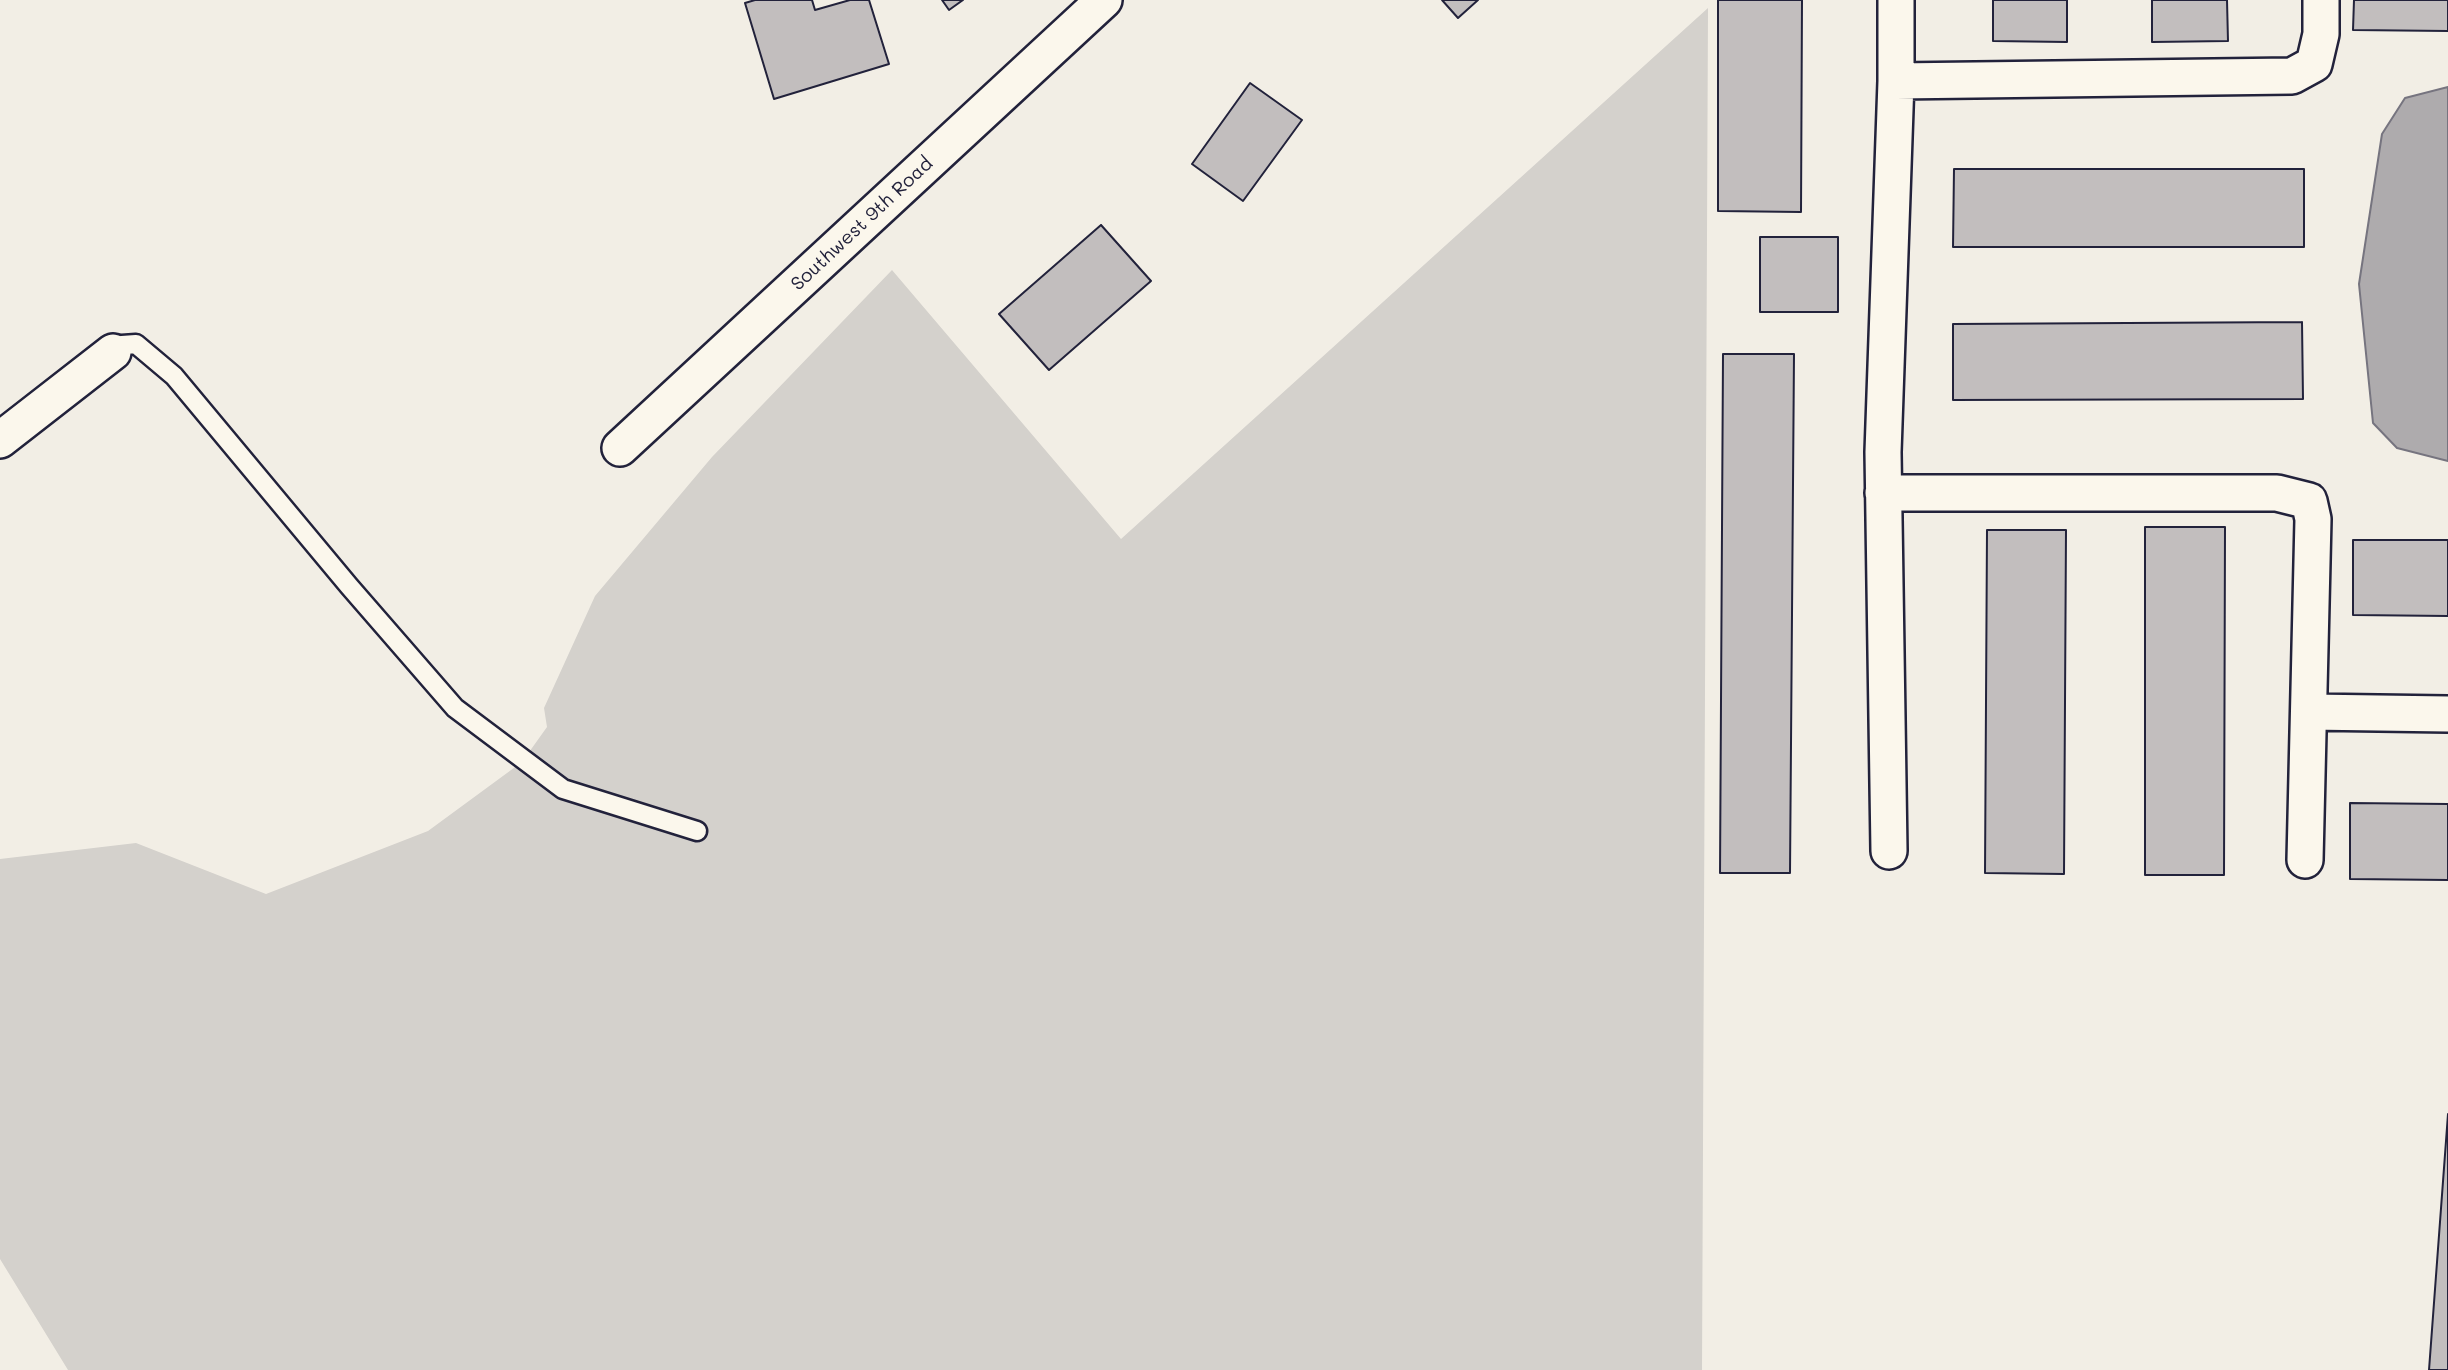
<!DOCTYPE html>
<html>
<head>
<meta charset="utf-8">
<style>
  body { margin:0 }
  canvas { display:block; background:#f2eee5 }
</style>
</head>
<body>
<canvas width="2448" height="1370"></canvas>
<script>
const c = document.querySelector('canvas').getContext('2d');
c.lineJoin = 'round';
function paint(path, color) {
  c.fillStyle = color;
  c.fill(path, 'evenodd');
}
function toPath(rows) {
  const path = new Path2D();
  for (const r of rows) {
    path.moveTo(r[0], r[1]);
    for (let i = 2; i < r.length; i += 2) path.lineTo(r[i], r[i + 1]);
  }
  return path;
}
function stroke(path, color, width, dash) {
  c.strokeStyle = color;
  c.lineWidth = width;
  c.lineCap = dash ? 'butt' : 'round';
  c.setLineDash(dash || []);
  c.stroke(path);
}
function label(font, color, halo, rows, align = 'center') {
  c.font = font + ' Mali,sans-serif';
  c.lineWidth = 5;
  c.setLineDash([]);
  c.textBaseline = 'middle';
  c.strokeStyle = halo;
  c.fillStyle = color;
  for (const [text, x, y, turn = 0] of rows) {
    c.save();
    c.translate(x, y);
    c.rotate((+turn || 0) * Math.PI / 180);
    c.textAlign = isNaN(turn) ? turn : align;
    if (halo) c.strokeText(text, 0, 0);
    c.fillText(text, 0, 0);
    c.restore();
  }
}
paint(toPath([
  [1708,8,1702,1370,68,1370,0,1259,0,859,136,843,266,894,428,831,522,762,547,727,544,708,595,596,712,457,892,270,1121,539]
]), '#d4d1cc');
const water = toPath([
  [2448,87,2448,461,2397,448,2373,423,2359,284,2382,134,2405,98,2448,87]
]);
paint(water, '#aeabad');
stroke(water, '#76747f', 2);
const building = toPath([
  [755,0,812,0,815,10,850,0,869,0,889,64,774,99,745,3,755,0],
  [942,0,963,0,949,10,942,0],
  [1442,0,1478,0,1458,18,1442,0],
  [1718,0,1802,0,1801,212,1718,211,1718,0],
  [1993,0,2067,0,2067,42,1993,41,1993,0],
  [2152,0,2227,0,2228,41,2152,42,2152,0],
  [2354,0,2448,0,2448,31,2353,30,2354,0],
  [1250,83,1302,120,1243,201,1192,164,1250,83],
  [1954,169,2304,169,2304,247,1953,247,1954,169],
  [1101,225,1151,281,1049,370,999,314,1101,225],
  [1760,237,1838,237,1838,312,1760,312,1760,237],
  [2302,322,2303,399,1953,400,1953,324,2302,322],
  [1723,354,1794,354,1790,873,1720,873,1723,354],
  [2145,527,2225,527,2224,875,2145,875,2145,527],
  [1987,530,2066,530,2064,874,1985,873,1987,530],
  [2353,540,2448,540,2448,616,2353,615,2353,540],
  [2350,803,2448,804,2448,880,2350,879,2350,803],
  [2448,1114,2448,1370,2429,1370,2448,1114]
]);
paint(building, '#c2bebe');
stroke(building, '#22223b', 2);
const service = toPath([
  [113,352,122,345,136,344,174,376,349,586,455,708,563,789,697,831]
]);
const minor = toPath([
  [1896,81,2292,76,2314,64,2321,34,2321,0],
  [0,440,113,352],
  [620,448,1104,0],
  [1883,493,2277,493,2309,501,2313,519,2305,860],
  [2309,712,2448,714],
  [1889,851,1883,452,1896,81,1896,0]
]);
stroke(service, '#22223b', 23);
stroke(minor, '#22223b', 40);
stroke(service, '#fbf7ec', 18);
stroke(minor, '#fbf7ec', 35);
label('19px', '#22223b', '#fbf7ec', [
  ["Southwest 9th Road",862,224,-43]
]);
</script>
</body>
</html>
